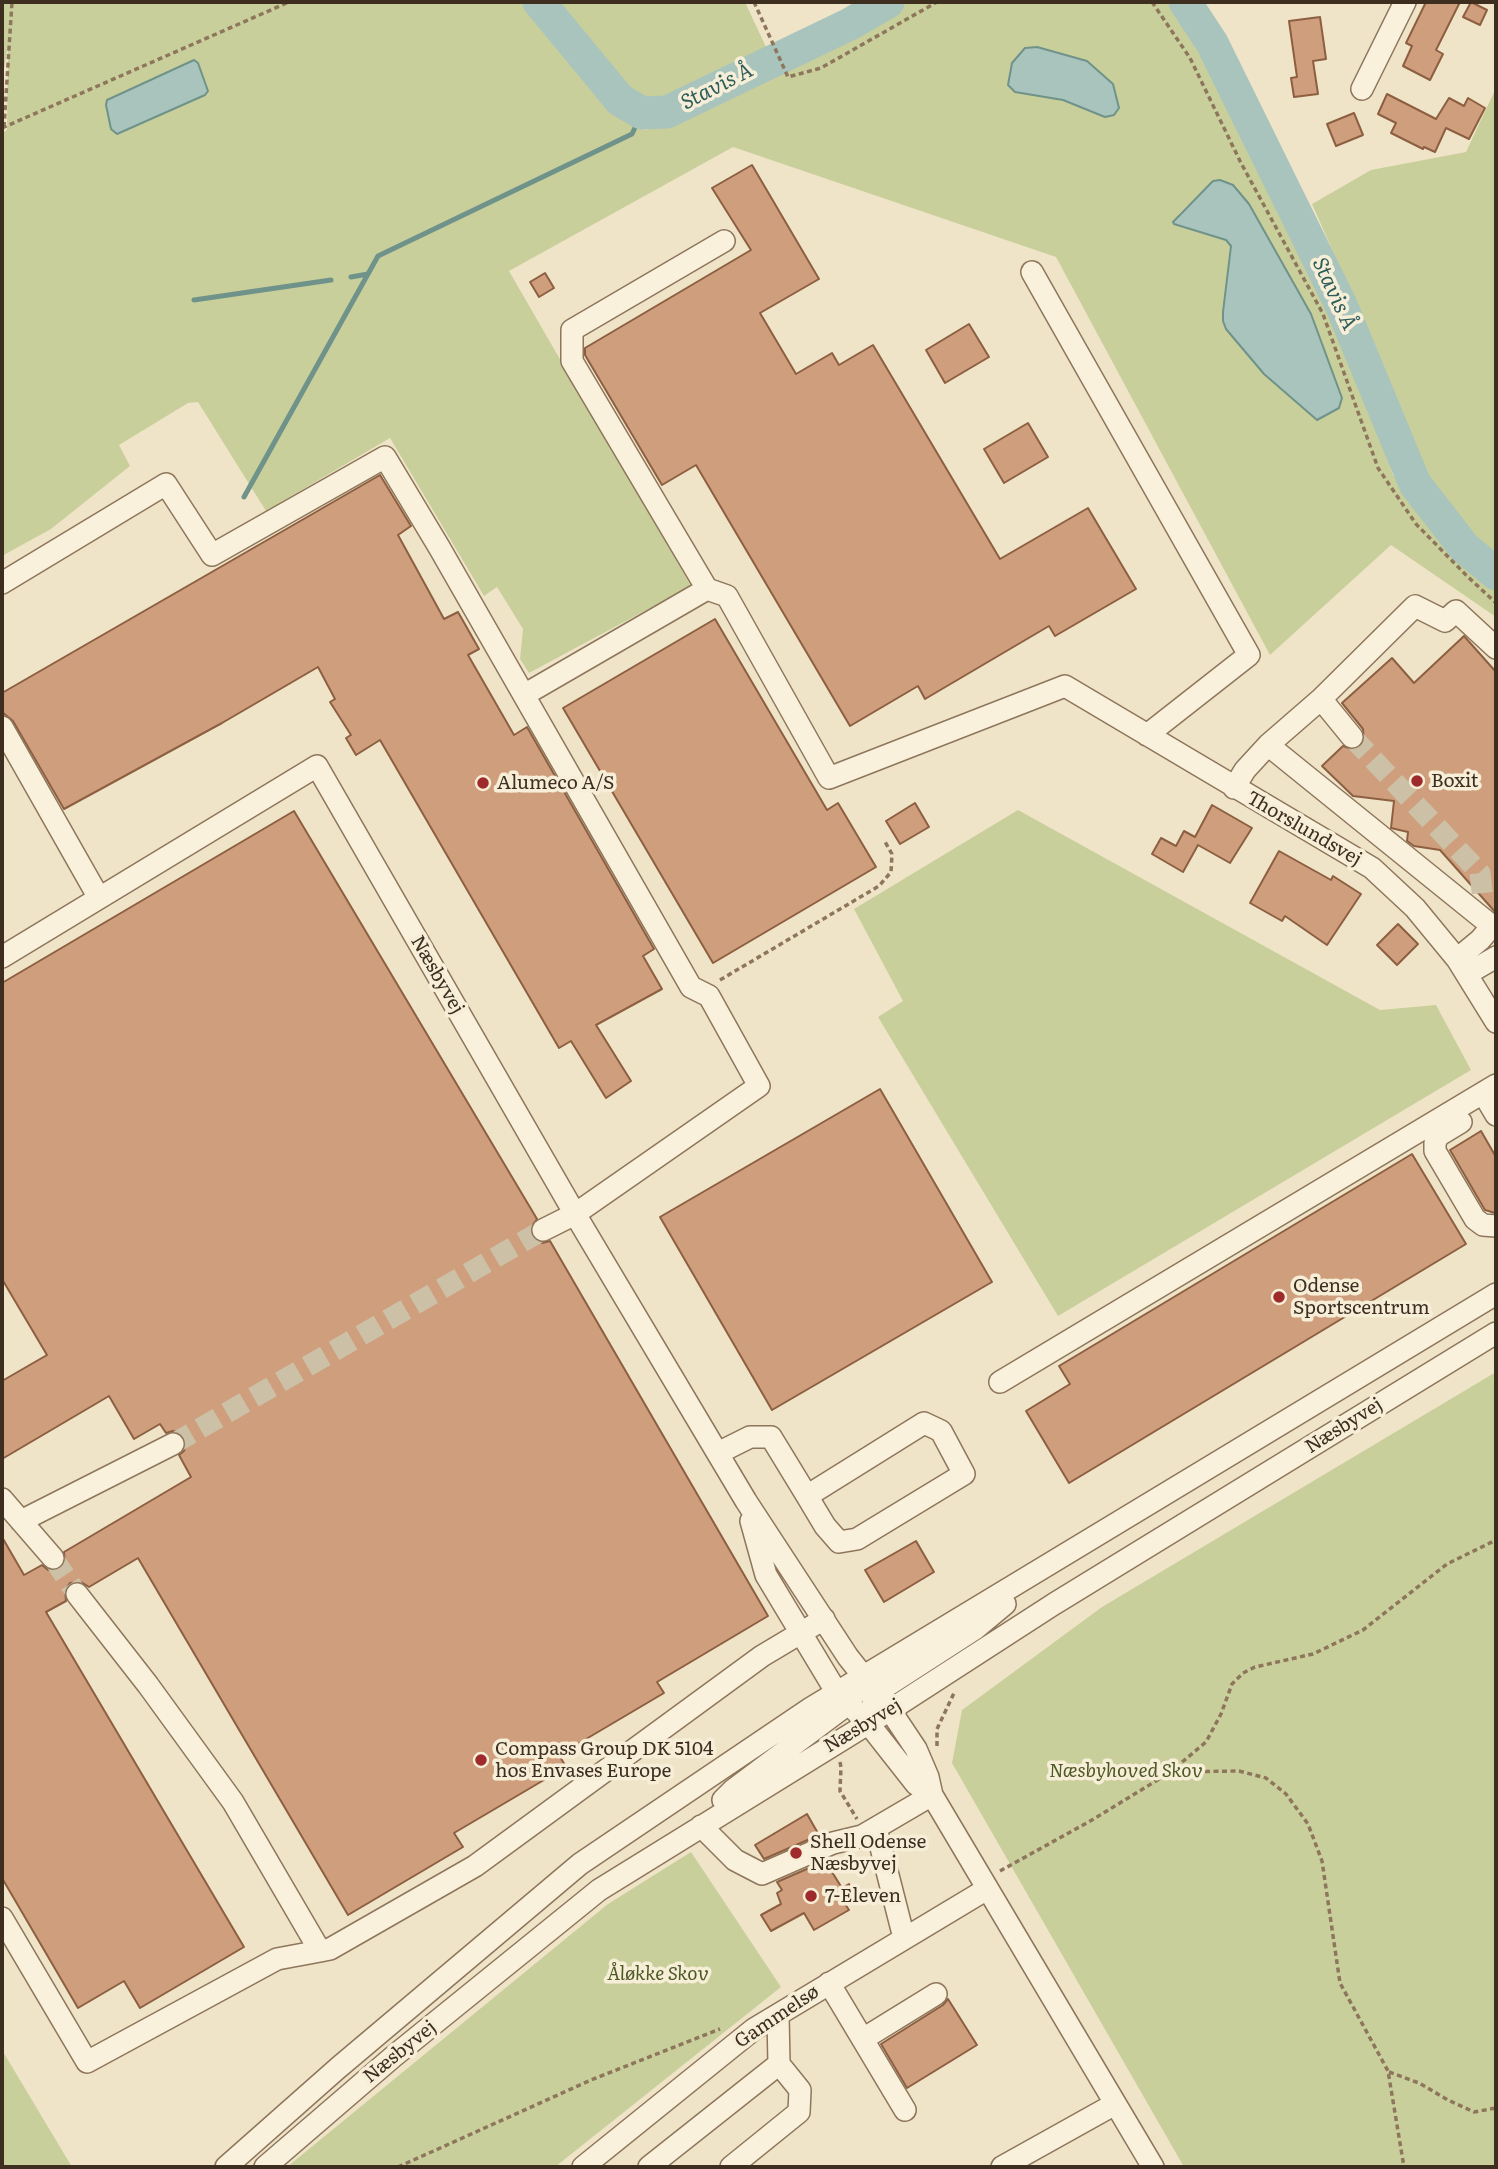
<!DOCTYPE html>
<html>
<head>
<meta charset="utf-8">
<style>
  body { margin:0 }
  #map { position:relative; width:1498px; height:2169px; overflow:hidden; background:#f0e4c8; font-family:Literata,serif }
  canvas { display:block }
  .frame { position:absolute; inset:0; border:4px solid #3d2e20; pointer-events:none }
</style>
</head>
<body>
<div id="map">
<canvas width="1498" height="2169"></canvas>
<div class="frame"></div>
</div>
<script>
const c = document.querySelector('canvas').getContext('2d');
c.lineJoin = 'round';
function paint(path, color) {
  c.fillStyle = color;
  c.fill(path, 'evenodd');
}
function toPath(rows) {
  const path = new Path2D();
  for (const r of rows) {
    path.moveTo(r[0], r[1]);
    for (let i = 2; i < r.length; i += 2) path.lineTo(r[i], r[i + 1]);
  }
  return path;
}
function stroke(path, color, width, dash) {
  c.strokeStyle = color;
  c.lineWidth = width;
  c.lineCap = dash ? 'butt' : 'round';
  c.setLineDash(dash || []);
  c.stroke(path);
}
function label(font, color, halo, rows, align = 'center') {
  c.font = font + ' Literata,serif';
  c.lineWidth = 7;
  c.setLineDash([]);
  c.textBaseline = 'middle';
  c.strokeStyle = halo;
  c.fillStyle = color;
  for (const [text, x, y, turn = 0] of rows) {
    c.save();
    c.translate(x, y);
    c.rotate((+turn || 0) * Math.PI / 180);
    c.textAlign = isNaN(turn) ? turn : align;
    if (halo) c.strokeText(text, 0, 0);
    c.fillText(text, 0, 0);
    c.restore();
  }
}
paint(toPath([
  [2,2,522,2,592,83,630,122,646,130,750,86,901,2,1170,2,1213,71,1311,266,1343,335,1393,475,1423,515,1496,585,1496,617,1391,545,1270,655,1056,257,733,147,509,271,691,586,529,673,520,659,523,629,497,587,484,596,390,438,266,511,198,402,188,403,119,445,130,466,51,529,2,556,2,133,7,130,8,46,2,81],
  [1037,47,1087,61,1113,84,1105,117,1063,100,1015,92],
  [1220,180,1317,420,1223,321,1231,246,1226,240,1207,233,1179,214,1213,181],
  [558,2,745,2,766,47,674,100,651,102,637,100,628,92],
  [1496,88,1496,557,1454,516,1421,466,1360,313,1312,204,1371,170,1466,152],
  [1018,810,1380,1010,1436,1005,1471,1070,1058,1316,878,1017,903,1001,854,909],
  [1496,1372,1496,2167,1184,2167,952,1763,962,1710,1102,1607],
  [691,1852,781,1987,555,2167,287,2167,608,1904],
  [2,2050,72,2167,2,2167]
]), '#c9cf9b');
const water = toPath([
  [1037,47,1087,61,1113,84,1119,108,1114,115,1105,117,1063,100,1015,92,1008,85,1012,63,1025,48,1037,47],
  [194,60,198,63,208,91,205,95,117,134,111,129,106,105,107,100,194,60],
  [1220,180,1233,185,1249,204,1311,314,1342,398,1339,408,1317,420,1264,374,1226,329,1223,321,1223,312,1231,246,1226,240,1174,224,1173,222,1213,181,1220,180]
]);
paint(water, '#a9c4bc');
stroke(water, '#6f938a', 2);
stroke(toPath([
  [351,277,368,274],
  [194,300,331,280],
  [244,497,378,256,632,134,642,113]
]), '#6f938a', 5);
stroke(toPath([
  [539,2,620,100,642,113,667,112,850,24,888,2],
  [1185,2,1212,43,1341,305,1415,484,1464,547,1496,574]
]), '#a9c4bc', 33);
const building = toPath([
  [1426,2,1460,2,1436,50,1443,54,1430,80,1403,66,1412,46,1406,43,1426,2],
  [1471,2,1487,10,1480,25,1463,17,1471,2],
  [1320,17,1326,59,1313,61,1318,94,1294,97,1291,78,1297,77,1289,21,1320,17],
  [1387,94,1436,119,1449,98,1464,106,1468,98,1485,108,1469,139,1446,128,1435,152,1424,147,1423,149,1391,133,1396,123,1378,114,1387,94],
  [1354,113,1363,135,1336,146,1327,124,1354,113],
  [752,165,819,279,760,313,796,374,832,353,839,365,873,345,1000,559,1088,508,1136,589,1055,636,1049,626,925,699,918,686,850,726,696,465,662,485,585,355,585,348,751,250,712,188,752,165],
  [545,273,554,288,539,297,530,282,545,273],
  [969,324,989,357,945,383,926,350,969,324],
  [1028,423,1048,457,1004,483,984,449,1028,423],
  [380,475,411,526,398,535,444,619,458,612,479,649,468,655,514,735,527,727,654,949,643,956,662,989,596,1025,631,1081,606,1098,571,1041,559,1048,380,740,356,755,346,738,351,735,330,702,335,699,318,667,222,723,64,809,13,721,2,712,2,693,380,475],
  [715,619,827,810,838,803,876,867,713,963,563,708,715,619],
  [1464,636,1496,672,1496,913,1440,850,1414,846,1407,841,1408,832,1391,828,1394,801,1353,796,1322,766,1343,746,1355,750,1361,747,1364,741,1363,729,1342,703,1392,658,1414,683,1464,636],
  [915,803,929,827,900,844,886,821,915,803],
  [1212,805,1252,828,1230,863,1198,845,1183,872,1152,854,1161,838,1176,846,1184,831,1195,837,1212,805],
  [294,811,537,1219,530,1229,532,1236,542,1243,550,1241,768,1616,657,1682,664,1693,559,1755,566,1767,454,1833,463,1847,348,1915,138,1558,89,1587,81,1582,70,1583,65,1590,66,1601,46,1612,244,1947,140,2008,124,1981,78,2008,2,1878,2,1537,24,1575,42,1565,48,1570,56,1571,65,1563,64,1552,191,1477,179,1455,184,1451,186,1444,181,1433,173,1431,166,1433,160,1424,134,1439,109,1396,2,1459,2,1381,47,1355,2,1279,2,983,294,811],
  [1279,851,1331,880,1333,876,1361,894,1327,945,1285,916,1282,921,1250,903,1279,851],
  [1398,924,1418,944,1397,965,1377,945,1398,924],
  [880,1089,992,1282,772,1410,660,1217,880,1089],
  [1481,1131,1496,1157,1495,1213,1485,1210,1450,1150,1481,1131],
  [1412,1154,1466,1244,1069,1483,1026,1411,1070,1384,1059,1366,1412,1154],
  [916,1541,934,1572,884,1602,865,1570,916,1541],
  [807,1814,819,1835,764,1859,755,1845,807,1814],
  [832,1858,834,1860,827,1864,842,1888,849,1884,857,1896,845,1904,849,1910,814,1930,804,1913,771,1931,761,1915,781,1904,777,1893,782,1890,777,1882,832,1858],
  [948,1999,977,2045,907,2088,881,2044,943,2005,948,1999]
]);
paint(building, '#cf9f7d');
stroke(building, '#8d5f41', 2);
stroke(toPath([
  [1352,737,1480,873,1483,900],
  [173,1444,543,1230],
  [53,1558,77,1594]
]), '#ccc0a6', 21, [21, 10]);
const minor = toPath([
  [1362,89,1405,2],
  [1032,272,1249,655,1147,735],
  [2,583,166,484,212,555,385,457,439,547,691,987,709,996,759,1086,575,1214,543,1230],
  [707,589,727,596,829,778,1065,686,1372,868,1415,908,1457,959,1496,1022],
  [524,695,707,589,572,361,572,330,724,241],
  [1321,699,1415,606,1445,621,1456,611,1496,648],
  [2,727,99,898],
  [1268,745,1492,926],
  [1234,788,1245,770,1268,745,1321,699,1352,737],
  [2,957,317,766,575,1214,746,1501,848,1657,890,1710,916,1749,928,1777,932,1795,1153,2167],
  [1457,959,1480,940,1492,926],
  [1467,974,1496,957],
  [1483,1093,1496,1115],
  [1461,1122,1438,1136,1435,1143,1435,1151,1475,1219,1483,1225,1496,1226],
  [1000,1382,1496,1085],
  [718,1453,750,1437,771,1437,807,1496,825,1526,839,1542,857,1539,964,1474,941,1431,924,1423,807,1496],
  [2,1499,53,1558],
  [21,1521,173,1444],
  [751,1521,766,1575,837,1693,868,1723,916,1784,932,1795],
  [872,1707,876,1693,975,1629,1005,1604],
  [723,1800,733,1790,848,1704,855,1693],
  [701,1826,735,1860,762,1874,833,1843,862,1836,932,1795],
  [876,1828,904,1938],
  [2,1918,87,2062,277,1959,320,1951,233,1802,148,1685,77,1594],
  [320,1951,330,1949,475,1866,762,1656,824,1619],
  [829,1983,905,2110],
  [863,2039,936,1994],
  [226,2167,338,2068,580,1864,811,1708,1496,1294],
  [265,2167,394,2056,599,1890,890,1710,1054,1604,1496,1333],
  [583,2167,754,2029,987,1889],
  [649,2167,779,2064],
  [731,2167,799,2112,800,2090,779,2064,778,2016],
  [1002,2167,1115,2104]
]);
stroke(minor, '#8d765c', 24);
stroke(toPath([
  [754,2,788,77,821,68,937,2],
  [1152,2,1190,58,1241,163,1323,314,1378,468,1416,524,1468,577,1496,603],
  [4,127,12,2],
  [2,128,289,2],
  [720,980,879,886,891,872,892,854,884,840],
  [937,1746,937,1729,955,1691],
  [840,1762,841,1767,840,1791,857,1819],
  [1171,1772,1239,1771,1266,1778,1286,1794,1308,1824,1322,1861,1340,1983,1388,2071,1404,2167],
  [1000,1871,1092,1820,1169,1773,1206,1742,1221,1714,1232,1684,1243,1673,1255,1667,1313,1654,1363,1630,1447,1564,1496,1540],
  [1389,2072,1419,2083,1448,2100,1474,2112,1496,2108],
  [398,2167,591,2080,720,2029]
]), '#8d765c', 3.5, [5, 3.5]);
stroke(minor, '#faf1dc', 21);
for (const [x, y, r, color] of [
  [1417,781,7,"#9e2a2b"],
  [483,783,7,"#9e2a2b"],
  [1279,1297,7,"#9e2a2b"],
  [481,1760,7,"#9e2a2b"],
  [796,1853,7,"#9e2a2b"],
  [811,1896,7,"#9e2a2b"]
]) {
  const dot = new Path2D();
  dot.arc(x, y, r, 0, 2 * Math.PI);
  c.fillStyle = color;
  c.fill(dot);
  stroke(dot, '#f7eed8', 2.5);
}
label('19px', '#3d2e20', '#f7eed8', [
  ["Boxit",1431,781],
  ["Alumeco A/S",497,783],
  ["Odense",1293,1286],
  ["Sportscentrum",1293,1308],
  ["Compass Group DK 5104",495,1749],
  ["hos Envases Europe",495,1771],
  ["Shell Odense",810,1842],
  ["Næsbyvej",810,1864],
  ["7-Eleven",825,1896]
], 'left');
label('19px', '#3d2e20', '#f7eed8', [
  ["Thorslundsvej",1304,829,30],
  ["Næsbyvej",437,975,60],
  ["Næsbyvej",1344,1426,-32],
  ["Næsbyvej",863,1726,-31],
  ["Gammelsø",777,2017,-34],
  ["Næsbyvej",400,2052,-39]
]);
label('italic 19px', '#4d5a26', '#f7eed8', [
  ["Næsbyhoved Skov",1126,1771],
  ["Åløkke Skov",658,1974]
]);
label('italic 21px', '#2f5d5a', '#f7eed8', [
  ["Stavis Å",717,87,-27],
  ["Stavis Å",1334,294,65]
]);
</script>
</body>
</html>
